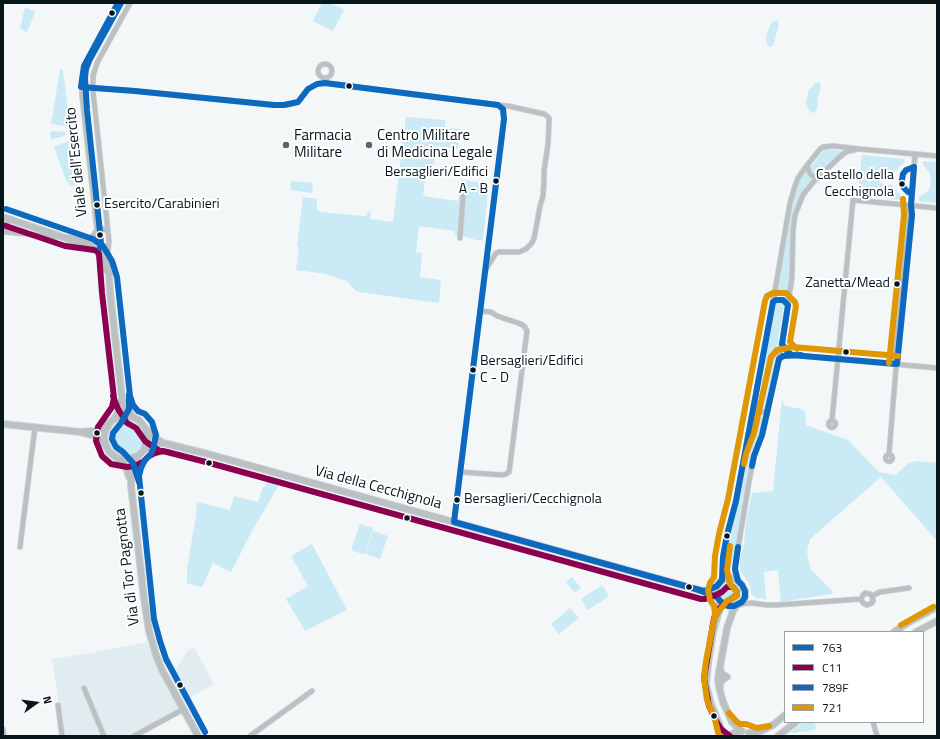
<!DOCTYPE html>
<html>
<head>
<meta charset="utf-8">
<style>
  body { margin:0 }
  #map { position:relative; width:940px; height:739px; overflow:hidden; background:#f3f7f8; font-family:"Titillium Web",sans-serif }
  canvas { display:block }
  .frame { position:absolute; inset:0; border:4px solid #07161b; pointer-events:none }
  .legend { position:absolute; left:784px; top:631px; width:140px; height:92px; box-sizing:border-box; background:#fff; border:1px solid #9ca2a4; margin:0; padding:5px 7px; list-style:none; font-size:12px; color:#07161b }
  .legend li { display:flex; align-items:center; gap:8px; height:20px }
  .legend b { width:20px; border:1px solid #9ca2a4 }
  .north { position:absolute; left:16px; top:683px; width:40px; height:40px; -webkit-text-stroke:3px #fff; paint-order:stroke; rotate:76deg; font-size:11px; font-weight:700; line-height:16px; text-align:center; color:#07161b }
  .north::after { content:''; display:block; margin:auto; width:14px; height:18px; background:#07161b; clip-path:polygon(50% 0,100% 100%,50% 72%,0 100%) }
</style>
</head>
<body>
<div id="map">
<canvas width="940" height="739"></canvas>
<div class="frame"></div>
<ul class="legend">
<li><b style="height:5px;background:#0c69bf"></b>763</li>
<li><b style="height:5px;background:#8b004f"></b>C11</li>
<li><b style="height:5px;background:#0c69bf"></b>789F</li>
<li><b style="height:5px;background:#df9803"></b>721</li>
</ul>
<div class="north">N</div>
</div>
<script>
const c = document.querySelector('canvas').getContext('2d');
c.lineJoin = 'round';
function paint(path, color) {
  c.fillStyle = color;
  c.fill(path, 'evenodd');
}
function toPath(rows) {
  const path = new Path2D();
  for (const r of rows) {
    if (r.length === 3) {
      path.moveTo(r[0] + r[2], r[1]);
      path.arc(r[0], r[1], r[2], 0, 2 * Math.PI);
      continue;
    }
    path.moveTo(r[0], r[1]);
    for (let i = 2; i < r.length; i += 2) path.lineTo(r[i], r[i + 1]);
  }
  return path;
}
function stroke(path, color, width, dash) {
  c.strokeStyle = color;
  c.lineWidth = width;
  c.lineCap = dash ? 'butt' : 'round';
  c.setLineDash(dash || []);
  c.stroke(path);
}
function label(font, color, halo, rows, align = 'center') {
  c.font = font + ' "Titillium Web",sans-serif';
  c.lineWidth = 4;
  c.setLineDash([]);
  c.textBaseline = 'middle';
  c.strokeStyle = halo;
  c.fillStyle = color;
  for (const [text, x, y, turn = 0] of rows) {
    c.save();
    c.translate(x, y);
    c.rotate((+turn || 0) * Math.PI / 180);
    c.textAlign = isNaN(turn) ? turn : align;
    if (halo) c.strokeText(text, 0, 0);
    c.fillText(text, 0, 0);
    c.restore();
  }
}
paint(toPath([
  [147,642,155,661,180,709,129,736,106,736,83,685,81,690,83,692,102,736,64,736,52,659,91,653],
  [194,647,214,684,184,701,171,677,188,650]
]), '#e0ecf0');
paint(toPath([
  [322,3,330,3,344,10,333,31,313,21],
  [25,7,35,12,28,30,26,32,20,28],
  [777,20,779,24,773,46,769,47,766,41,767,33,772,22],
  [60,70,63,70,70,126,70,127,51,124],
  [819,82,821,87,818,96,817,109,814,113,810,112,806,104,808,92,814,84],
  [406,117,445,120,445,128,460,129,458,149,436,146,433,171,426,170,423,196,458,201,461,180,489,183,483,240,476,240,463,236,455,235,455,231,419,226,416,252,422,253,420,277,441,280,439,303,359,292,356,291,347,281,337,278,326,274,296,270,299,247,297,246,303,197,317,199,317,210,321,212,363,216,366,216,371,209,370,219,393,222],
  [51,131,65,132,66,134,66,135,51,140,50,134],
  [71,140,72,142,77,179,78,179,76,185,73,186,70,185,66,180,54,147],
  [824,149,843,151,819,172,816,173,814,173,812,171,811,167],
  [862,155,904,159,905,162,900,166,896,171,880,170,879,183,891,185,893,186,900,195,901,197,900,200,858,194,859,180,861,180,862,171,860,171],
  [923,161,937,162,937,203,919,201,919,196,926,193,929,189,931,184,930,173,923,165],
  [805,171,808,176,812,179,804,189,798,201,794,211,791,269,788,299,783,296,776,296,793,203,799,182],
  [292,181,313,183,312,193,290,190,291,182],
  [11,224,27,229,28,230,27,231,10,229],
  [779,303,782,303,784,306,778,340,779,345,766,408,764,411,760,410,758,406,766,364,764,361,774,308,776,304],
  [782,398,784,405,793,408,799,408,805,412,806,425,848,440,879,472,895,475,909,463,917,461,937,463,937,541,881,477,810,539,807,552,810,568,833,592,832,594,781,602,778,570,764,572,766,600,761,598,757,599,753,596,751,593,750,587,748,582,740,571,740,559,744,544,746,521,752,493,773,491],
  [755,415,759,417,764,417,760,434,750,463,739,524,733,565,725,564,730,535,739,498],
  [126,438,19],
  [269,475,281,479,281,481,251,533,231,572,213,563,202,587,187,583,187,569,196,515,197,502,230,510,234,496,258,502,263,487,266,486],
  [360,524,373,528,365,555,351,550],
  [373,531,388,536,380,559,366,554],
  [312,544,347,610,305,631,286,599,308,586,291,556],
  [572,577,581,588,575,593,566,582],
  [726,581,733,581,738,584,742,591,741,597,738,602,735,603,729,603,724,600,721,598,720,594,720,588,722,584],
  [602,585,609,596,588,610,581,599],
  [570,608,579,618,559,634,551,624],
  [803,722,814,722,816,727,815,730,791,733,791,732]
]), '#caeaf6');
const minor = toPath([
  [325,71,7],
  [81,87,135,91,274,105,284,105,292,104,298,102,308,89,317,84,325,83,498,105,503,109,504,119,454,522],
  [807,165,810,174,813,176,817,177],
  [9,219,5,232,59,237],
  [97,230,103,229,108,231],
  [460,238,463,196],
  [89,241,97,230],
  [96,243,97,230,82,96,82,77,86,63,118,3],
  [97,251,101,252,107,252,108,250,109,241,95,109,93,92,93,76,97,63,130,3],
  [485,271,496,253,499,252,519,252,526,249,531,244,534,239,540,206,543,196,544,181,544,171,548,144,549,123,549,118,547,116,544,114,508,106,498,105],
  [773,302,776,300,783,300,788,305],
  [782,344,787,351,792,355],
  [779,359,783,356,792,355,937,368],
  [897,364,894,357,908,211,911,205],
  [755,403,757,411,759,412,765,412,768,410],
  [832,420,853,200,937,208],
  [832,424,3.5],
  [889,454,896,368,898,357,912,215,911,205,915,154],
  [889,458,3.5],
  [460,472,503,475,506,474,509,472,510,465,527,331,525,327,521,324,497,316,491,312,480,311],
  [20,547,35,427],
  [722,580,723,557,727,535,736,501,773,302,790,203,795,186,798,178,805,168,820,149,823,147,833,146,851,148,859,149,937,156],
  [738,581,735,572,735,566,749,482,754,456,762,435,768,410,782,344,788,305,792,277,793,231,795,215,803,195,814,181,843,154,848,151,855,150],
  [872,596,880,592,909,588],
  [861,599,863,603,867,605,872,603,873,601,872,596],
  [861,599,863,595,865,593,870,594,872,596],
  [740,604,752,603,767,605,777,605,861,599],
  [84,688,104,736],
  [58,705,62,736],
  [873,722,877,736],
  [3,729,4,736],
  [134,736,184,709],
  [250,736,312,691]
]);
const tertiary = toPath([
  [3,217,57,235,91,247,97,251,100,255,103,260,107,271],
  [67,238,96,242,104,247,108,256,110,292,122,398,121,407,114,419],
  [122,399,126,409,133,417],
  [3,424,80,432,95,436,100,440,106,446],
  [108,426,104,434,105,443,109,452,117,458,127,459,133,458,139,455,144,450,152,445,163,443],
  [80,432,96,431,103,428,114,419,119,417,125,416,130,416,139,420,151,435,163,443,208,454,703,591,717,597],
  [144,450,147,440,146,430],
  [139,455,132,468,131,476,131,486,144,598,149,631,156,655,162,670,198,736],
  [117,458,126,467,129,477],
  [727,578,733,578,738,581,742,585,745,591,745,597,744,600,740,604,734,606,728,606,722,603,717,597,716,594,717,586,721,581,727,578],
  [720,601,719,611,713,632,708,664,706,685,711,704,724,736],
  [736,606,733,611,727,628,719,672,718,679,719,687,723,702,732,722,741,731],
  [894,632,909,622,937,607],
  [916,632,937,621],
  [720,688,720,684,723,679,727,677,721,673,720,667],
  [749,733,761,731,773,725,785,715],
  [729,736,735,732,742,731],
  [778,736,796,722]
]);
stroke(minor, '#ced2d4', 6);
stroke(tertiary, '#ced2d4', 8);
stroke(minor, '#bbc1c2', 4.5);
stroke(tertiary, '#bbc1c2', 6);
stroke(toPath([
  [118,3,84,66,81,87,135,91,274,105,284,105,298,102,308,89,317,84,325,83,498,105,503,109,504,119,454,522],
  [914,167,912,193,908,192,904,188,902,184,902,180,903,174,906,170,914,167],
  [897,364,912,215,911,205,912,193],
  [752,466,754,456,762,435,779,359,783,356,801,355],
  [454,522,703,591,708,590,717,586,722,580,723,557,727,535,736,501,773,302,776,300,783,300,788,305,782,344,787,351,792,355,897,364],
  [698,590,717,597,720,601,728,606,734,606,742,602,745,597,745,591,742,585,738,581,735,569,738,547]
]), '#0c69bf', 6);
stroke(toPath([
  [3,225,65,246,94,250,97,251,99,254,102,293,114,398,112,407,98,427,96,441,102,456,111,464,127,467,135,466,143,462,149,456,155,453,163,451,206,462,701,599,705,599,716,595,722,592,727,587,733,587,737,592,737,595,728,601,720,608,714,618,704,678,709,706,716,721,721,729,730,736],
  [113,396,118,409,127,423,136,428,145,441,152,446,160,451,168,452]
]), '#8b004f', 6);
stroke(toPath([
  [6,209,93,239,103,246,112,261,117,277,130,396,133,405,138,411,145,414,152,422,156,435,153,449,151,454,145,460,141,468,139,476,154,619,160,641,166,659,205,732],
  [100,248,101,244,100,232,87,110,85,78,86,69,90,59,121,3],
  [129,394,129,409,121,423,113,433,112,439,116,447,123,452,133,463,139,482]
]), '#0c69bf', 6);
stroke(toPath([
  [889,363,904,215,903,199],
  [744,464,746,454,754,433,771,357,777,350,793,347,898,356],
  [716,615,727,601,737,596,737,592,730,584,727,570,730,546],
  [901,625,933,607],
  [729,713,737,722,740,724,746,724,757,728,769,726],
  [719,736,715,720,707,700,704,678,706,661,715,614,714,606,710,600,708,590,710,583,714,577,715,556,719,534,728,499,765,301,767,296,773,293,786,293,795,302,796,306,790,342,797,349]
]), '#df9803', 6);
for (const [x, y, r, color] of [
  [112,13,3.5,"#07161b"],
  [349,86,3.5,"#07161b"],
  [286,145,4,"#5a6568"],
  [369,145,4,"#5a6568"],
  [496,181,3.5,"#07161b"],
  [902,184,3.5,"#07161b"],
  [97,205,3.5,"#07161b"],
  [100,235,3.5,"#07161b"],
  [897,284,3.5,"#07161b"],
  [846,352,3.5,"#07161b"],
  [473,370,3.5,"#07161b"],
  [97,433,3.5,"#07161b"],
  [209,463,3.5,"#07161b"],
  [141,493,3.5,"#07161b"],
  [457,500,3.5,"#07161b"],
  [407,518,3.5,"#07161b"],
  [727,536,3.5,"#07161b"],
  [689,587,3.5,"#07161b"],
  [180,685,3.5,"#07161b"],
  [714,716,3.5,"#07161b"]
]) {
  const dot = new Path2D();
  dot.arc(x, y, r, 0, 2 * Math.PI);
  c.fillStyle = color;
  c.fill(dot);
  stroke(dot, '#fff', 1.5);
}
label('14px', '#07161b', '#fff', [
  ["Bersaglieri/Edifici",488,173],
  ["A - B",488,190],
  ["Castello della",894,176],
  ["Cecchignola",894,193],
  ["Esercito/Carabinieri",104,205,"left"],
  ["Zanetta/Mead",890,284],
  ["Bersaglieri/Edifici",480,362,"left"],
  ["C - D",480,379,"left"],
  ["Bersaglieri/Cecchignola",464,500,"left"]
], 'right');
label('15px', '#07161b', '#fff', [
  ["Farmacia",294,136],
  ["Militare",294,153],
  ["Centro Militare",377,136],
  ["di Medicina Legale",377,153]
], 'left');
label('15px', '#07161b', '#fff', [
  ["Viale dell'Esercito",77,162,-96],
  ["Via della Cecchignola",378,488,15],
  ["Via di Tor Pagnotta",128,567,-97]
]);
</script>
</body>
</html>
